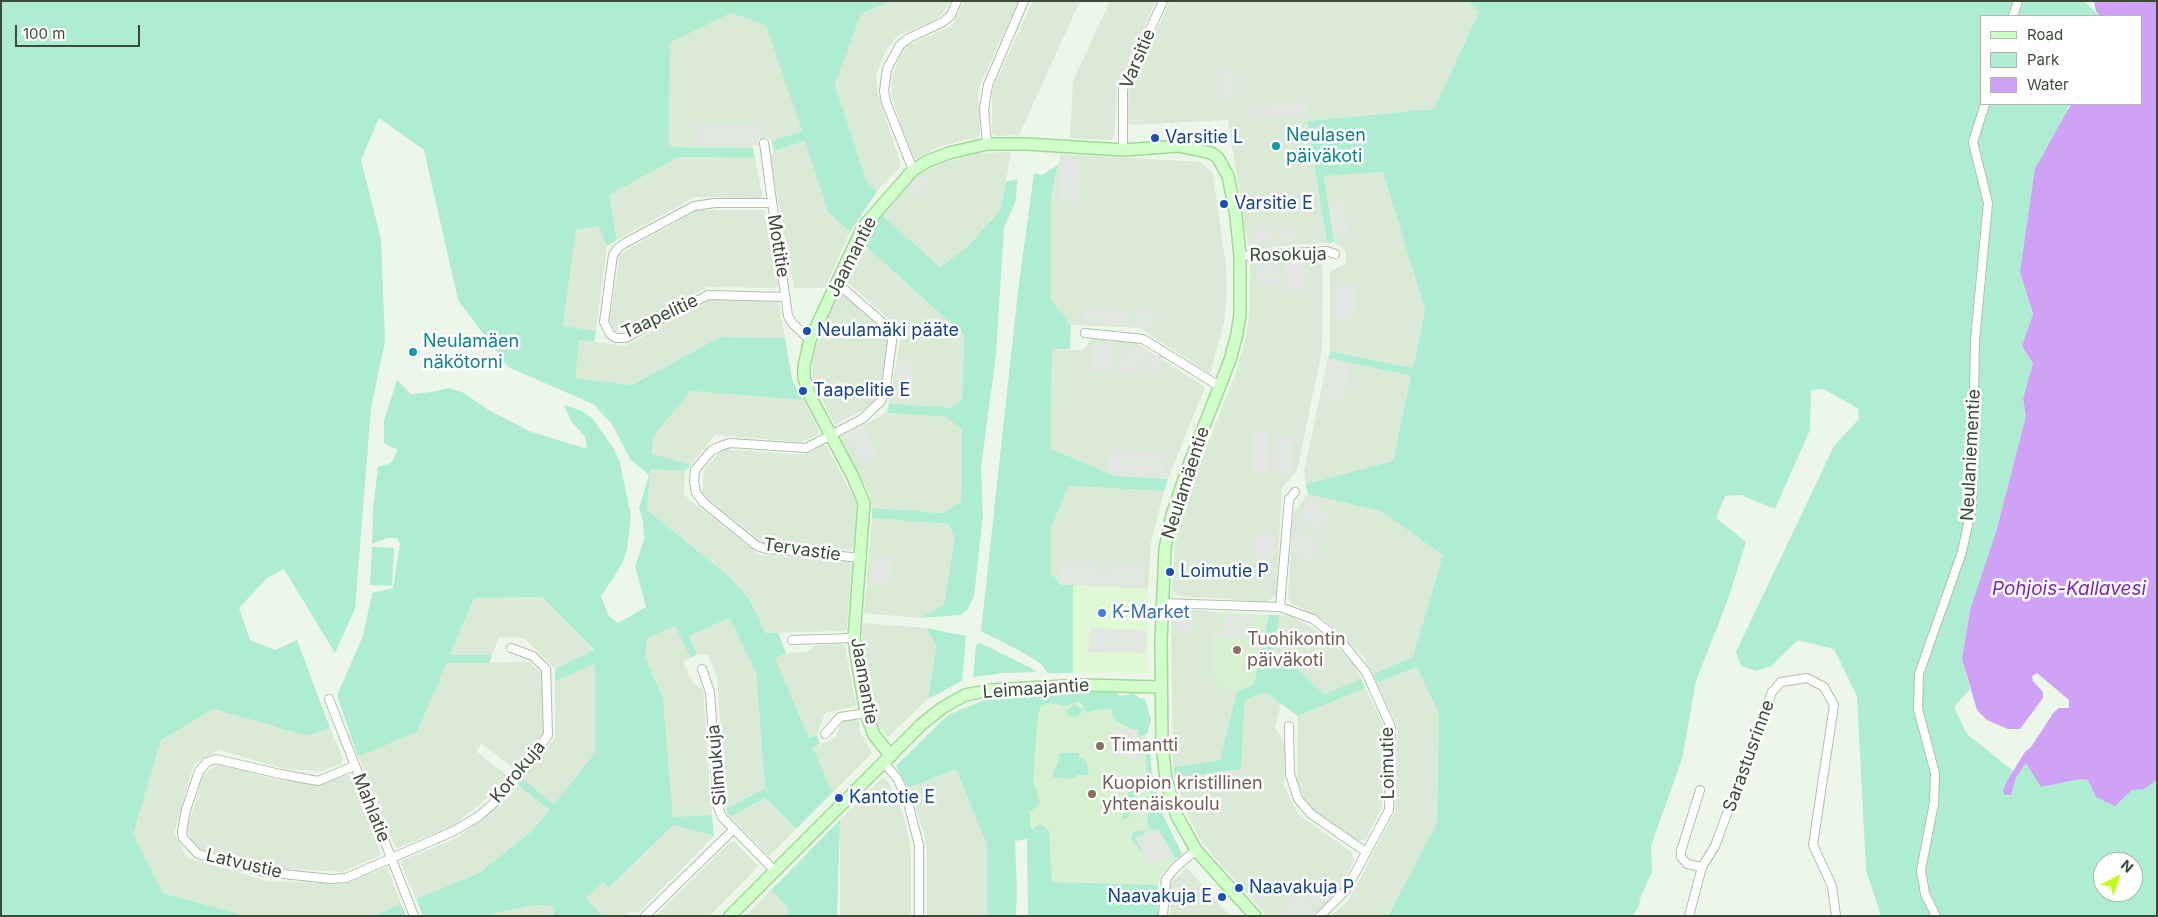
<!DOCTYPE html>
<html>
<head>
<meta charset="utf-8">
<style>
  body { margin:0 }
  #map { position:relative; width:2158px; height:917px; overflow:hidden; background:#ecf6e9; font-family:Inter,sans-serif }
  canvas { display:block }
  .frame { position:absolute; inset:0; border:2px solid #3c4b37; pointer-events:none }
  .legend { position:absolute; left:1980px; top:15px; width:162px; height:90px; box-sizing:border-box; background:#fff; border:1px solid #b1b7af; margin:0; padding:6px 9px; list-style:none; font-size:15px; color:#3c4b37 }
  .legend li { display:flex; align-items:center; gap:10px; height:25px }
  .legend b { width:25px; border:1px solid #b1b7af }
  .north { position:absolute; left:2093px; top:852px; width:50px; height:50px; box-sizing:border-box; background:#fff; border:1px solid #b1b7af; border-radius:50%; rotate:40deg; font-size:14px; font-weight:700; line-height:20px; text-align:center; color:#3c4b37 }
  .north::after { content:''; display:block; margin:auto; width:18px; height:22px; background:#c1ff17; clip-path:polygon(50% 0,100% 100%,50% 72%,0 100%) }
  .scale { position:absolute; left:15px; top:25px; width:125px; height:22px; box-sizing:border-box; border:2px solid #3c4b37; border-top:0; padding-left:6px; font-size:15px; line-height:18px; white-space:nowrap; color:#3c4b37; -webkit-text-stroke:4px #fff; paint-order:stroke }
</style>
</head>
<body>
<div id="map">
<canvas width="2158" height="917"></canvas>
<div class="frame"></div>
<ul class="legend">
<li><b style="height:6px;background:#d1ffca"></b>Road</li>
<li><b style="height:14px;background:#afedd2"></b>Park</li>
<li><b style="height:14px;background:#cfa2f7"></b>Water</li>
</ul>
<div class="north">N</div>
<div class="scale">100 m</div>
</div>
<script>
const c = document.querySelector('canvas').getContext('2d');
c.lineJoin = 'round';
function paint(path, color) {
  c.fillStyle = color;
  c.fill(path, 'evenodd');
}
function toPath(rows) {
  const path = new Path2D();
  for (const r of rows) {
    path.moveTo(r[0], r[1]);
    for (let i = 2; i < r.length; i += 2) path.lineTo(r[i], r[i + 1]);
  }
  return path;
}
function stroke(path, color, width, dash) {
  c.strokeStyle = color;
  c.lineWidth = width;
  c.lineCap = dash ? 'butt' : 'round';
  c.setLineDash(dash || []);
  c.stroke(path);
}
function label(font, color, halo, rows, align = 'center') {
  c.font = font + ' Inter,sans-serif';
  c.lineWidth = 5;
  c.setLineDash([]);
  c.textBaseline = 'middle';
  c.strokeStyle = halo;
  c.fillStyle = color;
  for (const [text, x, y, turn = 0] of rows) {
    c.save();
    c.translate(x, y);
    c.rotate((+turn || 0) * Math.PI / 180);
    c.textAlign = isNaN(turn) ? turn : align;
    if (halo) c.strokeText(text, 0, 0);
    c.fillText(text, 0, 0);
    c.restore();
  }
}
paint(toPath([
  [890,1,950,1,945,11,937,19,897,36,885,52,876,76,878,94,901,166,877,191,867,182,835,85,861,14],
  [964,1,1019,1,978,89,980,134,978,137,941,146,915,159,911,156,891,95,892,78,899,58,908,45,952,26],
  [1033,1,1080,1,1019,135,996,136,992,134,992,90],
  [1110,1,1156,1,1117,88,1114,137,1111,140,1070,138,1073,81],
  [1170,1,1467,1,1479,12,1434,109,1307,121,1327,243,1290,245,1249,251,1228,120,1131,125,1127,122,1129,90],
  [731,13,766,24,802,131,772,141,767,137,752,140,753,148,669,147,670,43],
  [805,141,828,212,850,232,825,288,794,288,770,156,774,151],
  [1011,152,1001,208,967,247,940,267,881,214,887,205,916,176,946,162,980,153],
  [1061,154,1201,162,1213,174,1226,266,1227,293,1224,322,1210,374,1140,328,1071,325,1051,300,1051,200],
  [679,157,755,158,762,195,760,198,695,197,617,240,609,195],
  [1383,172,1425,310,1413,368,1330,351,1330,272,1346,263,1346,251,1334,242,1324,175],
  [698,210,764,210,778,285,775,288,707,287,626,331,615,330,610,323,610,318,620,254],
  [598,226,607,246,596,331,563,327,576,230],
  [862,243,964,335,962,400,950,408,889,403,902,331,845,280],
  [1310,256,1323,266,1322,350,1297,471,1282,488,1276,595,1267,602,1178,596,1172,590,1175,543,1180,520,1187,496,1235,375,1246,337,1249,315,1250,264],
  [841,293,882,328,888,344,882,379,873,405,835,425,814,384,812,360,819,338],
  [710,300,778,300,785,338,720,337,632,385,574,378,579,340,625,346],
  [1092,339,1135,342,1205,387,1168,479,1116,476,1051,450,1052,349,1083,350],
  [1328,358,1411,376,1393,461,1306,484,1304,472],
  [691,391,803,400,819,430,817,435,801,442,715,435,691,465,652,455,652,436],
  [887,413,947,417,962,430,961,502,943,513,872,508,870,495,840,437],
  [823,445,827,446,857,504,854,547,850,550,763,543,702,494,704,470,722,449,804,455],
  [650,469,685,471,684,495,759,555,850,562,852,565,847,628,844,631,765,633,750,600,731,578,647,510],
  [1068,486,1164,491,1151,543,1148,589,1063,585,1051,574,1051,529],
  [1308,494,1380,511,1443,555,1413,658,1373,674,1364,657,1328,622,1290,602,1288,596,1293,513],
  [872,518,948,524,955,536,944,604,920,618,864,613],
  [542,597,594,651,555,669,524,638,499,637,492,655,450,655,474,598],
  [1180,609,1222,612,1222,629,1213,628,1221,691,1237,691,1220,760,1173,767,1171,615],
  [1280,615,1290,616,1320,632,1354,664,1361,679,1324,694,1293,665,1271,661],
  [730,618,756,673,765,788,726,809,717,676,708,655,697,654,689,636],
  [863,623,926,628,936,646,928,699,888,737,876,724,861,646],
  [676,625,691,658,683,662,693,683,703,689,712,815,673,818,663,697,645,658,647,638],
  [842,644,845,647,856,704,854,707,825,713,817,735,809,738,774,657,786,653,807,652,816,645],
  [530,662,542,674,543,733,515,769,481,743,477,752,509,777,498,790,451,827,398,848,395,847,358,757,417,732,447,663],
  [595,663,595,753,554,804,523,779,555,738,555,681],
  [1417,667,1439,714,1437,823,1388,916,1331,916,1348,901,1395,812,1397,726,1377,683],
  [1365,688,1386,730,1382,807,1366,839,1357,841,1308,806,1297,783,1298,716],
  [1265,692,1281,703,1275,728,1285,744,1284,786,1298,814,1351,852,1354,861,1337,893,1312,916,1267,916,1214,857,1199,837,1186,811,1175,778,1241,769,1245,700],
  [214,709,308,736,330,728,343,759,341,764,322,771,285,769,219,750,194,764,174,833,187,858,268,881,344,884,387,867,401,904,373,916,246,916,163,893,133,835,161,740],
  [857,719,859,722,860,732,872,753,832,793,813,748,835,738,842,722],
  [220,764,283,781,326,783,346,775,350,776,381,854,379,856,341,872,269,868,196,848,187,830,204,773],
  [956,769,987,845,987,916,927,916,927,855,924,832,908,788],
  [883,777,889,784,902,811,907,831,911,851,911,916,840,916,840,820],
  [518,785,549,810,532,831,479,873,416,899,401,864,403,860,457,838,507,799],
  [765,798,796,829,769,856,730,817],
  [673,825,714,836,638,913,631,911,626,916,603,916,586,898,603,882,609,888],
  [730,842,735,842,759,866,709,916,656,916],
  [1187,868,1196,878,1230,916,1170,916,1170,883],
  [771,890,788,908,788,916,745,916],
  [533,905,554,906,554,916,485,916]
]), '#dbead7');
paint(toPath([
  [1073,585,1148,589,1148,673,1073,673]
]), '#dff9d4');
paint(toPath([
  [1222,612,1269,615,1254,684,1237,691,1221,691,1212,672,1212,628,1222,629],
  [1033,694,1112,695,1145,730,1149,774,1162,816,1182,854,1161,875,1158,885,1052,883,1049,830,1031,831,1029,808,1030,734]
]), '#d7f0d2');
paint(toPath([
  [1,1,890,1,861,14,835,85,867,182,877,191,850,232,828,212,805,141,774,151,772,141,802,131,766,25,731,13,670,43,669,147,753,148,755,158,679,157,609,195,617,240,607,246,598,226,576,230,563,326,596,331,594,342,579,340,575,378,632,385,720,337,785,338,792,379,803,400,691,391,653,436,652,454,691,465,685,471,650,469,647,510,731,578,750,600,765,633,778,633,786,653,775,658,809,738,817,735,820,744,813,748,832,793,796,829,765,798,730,817,727,813,726,809,765,788,756,673,730,618,689,636,697,654,691,658,675,626,647,638,645,658,663,697,673,817,712,815,714,836,673,825,609,888,603,882,586,898,603,916,554,916,554,906,533,905,485,916,423,916,416,899,479,873,532,831,549,810,518,785,523,779,554,804,595,753,595,664,555,681,555,669,594,650,542,597,474,598,450,655,492,655,489,663,447,663,417,732,358,757,337,695,363,636,372,593,393,588,400,544,397,538,387,538,372,544,373,509,378,467,391,463,398,450,384,443,384,421,397,380,411,394,432,392,449,388,464,393,487,409,529,431,587,449,585,437,571,421,564,405,580,410,592,418,614,449,620,463,631,516,627,549,623,562,601,597,609,616,618,623,646,607,635,566,644,540,643,521,639,508,649,475,630,459,612,424,593,404,508,367,458,300,424,150,379,118,361,160,381,239,385,341,371,408,355,609,335,653,284,569,267,578,239,608,250,640,275,650,297,640,330,728,308,736,214,709,161,740,133,835,163,893,246,916,1,916],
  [1467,1,2084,1,2100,16,1982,16,1982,104,2071,104,2068,107,2020,272,2033,315,2022,346,2033,363,2023,399,2026,416,1996,532,1970,610,1962,659,1970,689,1954,707,1967,734,2013,771,2007,781,2005,795,2008,796,2011,795,2016,778,2026,763,2144,789,2157,780,2157,916,1881,916,1866,870,1857,696,1834,649,1798,640,1771,666,1756,671,1741,666,1736,652,1834,446,1859,419,1858,408,1823,389,1811,390,1810,430,1775,509,1741,495,1725,496,1716,518,1746,542,1727,602,1696,681,1682,759,1651,846,1652,872,1640,899,1639,907,1632,916,1388,916,1437,823,1439,714,1417,667,1377,683,1373,674,1413,657,1443,555,1380,511,1308,494,1306,484,1393,461,1411,376,1328,358,1330,351,1413,368,1425,310,1383,172,1324,176,1334,242,1327,243,1307,121,1434,109,1479,12],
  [2103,862,2133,862,2133,892,2103,892],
  [1058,165,1051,200,1051,300,1071,325,1070,349,1052,349,1051,449,1116,476,1168,479,1164,491,1068,486,1051,529,1051,574,1062,585,1073,585,1073,673,1048,673,1040,663,1022,652,981,631,1018,291,1034,173,1042,175],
  [1017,179,1016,200,1004,228,996,354,981,468,983,515,974,596,968,609,961,615,920,618,944,604,955,536,948,524,872,518,872,508,942,513,961,502,962,430,946,417,887,413,889,403,950,408,962,400,964,335,862,243,881,214,940,267,967,247,995,216,1001,208,1006,182],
  [372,547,394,548,392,586,370,585],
  [1269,615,1280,615,1271,661,1293,665,1324,694,1361,679,1365,688,1298,716,1265,692,1245,700,1241,769,1175,778,1173,767,1220,760,1237,691,1254,684],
  [926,628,966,636,962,681,928,699,936,646],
  [980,643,1031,668,1037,672,1004,673,973,677,976,645],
  [1104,692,1117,693,1120,696,1133,693,1139,698,1145,699,1151,720,1147,734,1140,736,1136,731,1116,721,1111,709,1097,710,1086,713,1080,701,1064,706,1049,703,1041,706,1038,714,1033,781,1040,803,1033,812,1029,809,1031,830,1040,824,1049,830,1052,882,1158,885,1158,916,1028,916,1027,839,1015,841,1017,888,1016,916,987,916,987,845,956,769,908,788,896,766,948,715,998,694],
  [1074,704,1083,709,1077,717,1072,717,1069,716,1067,711],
  [1060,753,1079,753,1079,758,1083,759,1087,763,1087,769,1089,770,1088,775,1076,775,1076,779,1053,777,1053,771,1056,768],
  [1146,753,1150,753,1153,783,1147,783],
  [1156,788,1163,815,1182,854,1180,857,1174,857,1159,831,1149,829,1147,816,1148,812,1144,800,1150,794,1149,789],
  [1136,791,1129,817,1123,820,1123,813,1129,812,1128,792],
  [840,820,837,916,788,916,788,908,771,890],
  [1139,830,1144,831,1144,834,1136,838,1144,854,1131,839,1133,833],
  [401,904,406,916,373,916]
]), '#afedd2');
paint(toPath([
  [1217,70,1234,70,1235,98,1219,99],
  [1306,102,1308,114,1247,119,1246,107],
  [697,125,759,126,759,146,698,145],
  [1062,157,1082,159,1079,203,1059,201],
  [921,173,931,183,917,198,907,188],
  [1343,199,1349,235,1335,237,1328,201],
  [1295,225,1297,242,1279,243,1278,227],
  [1271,228,1273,244,1255,247,1253,231],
  [1304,258,1307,289,1288,291,1284,260],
  [1257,265,1279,265,1280,286,1257,286],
  [1334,283,1355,283,1355,319,1334,319],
  [1138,307,1155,310,1151,329,1135,326],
  [1085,309,1127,311,1127,325,1084,323],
  [1092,344,1114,345,1113,372,1091,371],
  [1123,345,1144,349,1140,375,1119,372],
  [1146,355,1163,355,1162,375,1146,374],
  [898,359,914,362,912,380,895,378],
  [1328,360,1350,364,1343,402,1322,398],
  [863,426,878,456,861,465,846,435],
  [1253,432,1267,432,1268,472,1253,472],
  [1274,436,1293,436,1292,473,1273,473],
  [1110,449,1166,453,1164,478,1108,474],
  [1311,500,1331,517,1319,532,1298,515],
  [1295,528,1321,544,1310,563,1294,552],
  [1254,535,1275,535,1274,559,1253,559],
  [873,554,892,556,890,584,871,583],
  [1060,561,1093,562,1094,570,1114,571,1115,564,1144,565,1144,586,1059,584],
  [1177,612,1192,613,1191,632,1177,631],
  [1226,616,1252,616,1252,637,1214,637,1214,632,1226,631],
  [1090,628,1146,630,1146,653,1089,652],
  [1112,729,1138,729,1138,760,1129,760,1127,755,1114,755],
  [1158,829,1173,854,1152,866,1136,838],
  [1321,884,1329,893,1306,916,1274,916,1297,893,1304,900]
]), '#e3e7e1');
paint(toPath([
  [2094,1,2157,1,2157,780,2144,789,2132,790,2115,806,2096,797,2088,780,2080,779,2041,787,2026,763,2016,778,2011,795,2005,795,2003,791,2007,781,2025,752,2031,747,2054,712,2059,708,2069,708,2069,700,2037,673,2032,676,2033,681,2043,692,2043,698,2020,729,2008,729,1987,720,1977,710,1962,659,1970,610,1996,532,2026,416,2023,399,2033,363,2022,346,2033,314,2020,272,2035,169,2071,104,2142,104,2142,16,2100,16,2096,11]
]), '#cfa2f7');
const street = toPath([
  [2013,16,2018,1],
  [764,143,788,316,792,323,810,340],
  [987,144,984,109,988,85,1024,1],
  [1123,150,1123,89,1163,1],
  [913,170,886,102,884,91,887,69,900,45,909,38,943,22,951,15,957,1],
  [771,203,715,203,694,206,625,243,618,248,613,255,604,322,610,334,616,338,625,338,708,295,785,297],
  [1240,256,1327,251,1335,254],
  [837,283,883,323,891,334,892,341,886,387,881,401,862,419,806,448,730,443,721,446,712,450,695,470,694,482,696,493,704,503,757,546,766,549,862,558],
  [1085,333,1143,339,1219,386],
  [1162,603,1280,607,1313,619,1340,640,1366,672,1391,727,1389,810,1346,890,1320,916],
  [1280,607,1289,499,1295,492],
  [792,640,854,638],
  [702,669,710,692,718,807,722,817,775,871],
  [329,699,414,916],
  [1289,726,1290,774,1298,799,1311,814,1366,852],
  [825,734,840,717,866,713],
  [884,763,897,778,907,799,919,845,919,916],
  [354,766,318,781,280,774,216,759,207,762,199,771,186,810,182,832,183,838,198,854,264,872,331,879,346,878,454,831,479,816,496,801,527,766,548,735,546,669,533,656,511,648],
  [1700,790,1681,851,1681,857,1687,864,1702,867,1715,846,1772,692,1781,682,1807,678,1824,687,1834,705,1813,845,1832,886,1836,916],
  [645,916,733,830],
  [1163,916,1166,879,1176,867,1196,850],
  [1689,916,1702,867],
  [1936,916,1925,894,1921,870,1934,803,1935,773,1918,709,1919,674,1962,552,1972,506,1975,340,1988,203,1973,142,1985,104]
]);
const secondary = toPath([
  [891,756,874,735,866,713,856,654,854,638,864,503,853,477,810,396,804,378,804,366,810,340,863,227,913,170,928,161,949,153,987,144,1026,144,1123,150,1179,146,1211,153,1218,158,1228,176,1236,216,1240,256,1240,314,1237,334,1230,360,1188,467,1171,518,1165,549,1161,640,1162,744,1166,779,1177,816,1196,850,1255,916],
  [730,916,922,724,942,708,965,695,991,690,1083,685,1160,687]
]);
stroke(street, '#b0c2ab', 10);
stroke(secondary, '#9fda96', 14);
stroke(street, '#fff', 8);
stroke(secondary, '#d1ffca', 11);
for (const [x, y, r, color] of [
  [1155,138,5,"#1a4fb4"],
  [1276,146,5,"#0f9aa8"],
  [1224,204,5,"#1a4fb4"],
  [807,331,5,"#1a4fb4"],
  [413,352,5,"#0f9aa8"],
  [803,391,5,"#1a4fb4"],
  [1170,572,5,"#1a4fb4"],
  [1102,613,5,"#3f7fe0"],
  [1237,650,5,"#8d6e63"],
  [1100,746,5,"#8d6e63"],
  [1092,794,5,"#8d6e63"],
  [839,798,5,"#1a4fb4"],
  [1239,888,5,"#1a4fb4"],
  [1222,897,5,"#1a4fb4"]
]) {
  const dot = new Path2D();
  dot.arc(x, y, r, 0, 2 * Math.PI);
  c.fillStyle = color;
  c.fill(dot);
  stroke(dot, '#fff', 2);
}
label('18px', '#3c4b37', '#fff', [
  ["Varsitie",1138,59,-67],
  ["Mottitie",778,246,81],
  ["Rosokuja",1288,255,-1],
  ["Jaamantie",852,257,-63],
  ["Taapelitie",660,317,-25],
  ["Neulaniementie",1971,455,-87],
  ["Neulamäentie",1186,483,-72],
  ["Tervastie",802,550,8],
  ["Jaamantie",864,681,80],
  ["Leimaajantie",1036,689,-4],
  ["Sarastusrinne",1749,756,-70],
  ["Loimutie",1388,763,-91],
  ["Silmukuja",717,765,-95],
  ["Korokuja",518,772,-50],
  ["Mahlatie",371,808,68],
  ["Latvustie",244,864,13]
]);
label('18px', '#0d838f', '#fff', [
  ["Neulasen",1286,136],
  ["päiväkoti",1286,157],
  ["Neulamäen",423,342],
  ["näkötorni",423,363]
], 'left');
label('18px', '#164399', '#fff', [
  ["Varsitie L",1165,138],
  ["Varsitie E",1234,204],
  ["Neulamäki pääte",817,331],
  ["Taapelitie E",813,391],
  ["Loimutie P",1180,572],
  ["Kantotie E",849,798],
  ["Naavakuja P",1249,888],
  ["Naavakuja E",1212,897,"right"]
], 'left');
label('18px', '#366cbe', '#fff', [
  ["K-Market",1112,613]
], 'left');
label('18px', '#785e54', '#fff', [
  ["Tuohikontin",1247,640],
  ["päiväkoti",1247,661],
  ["Timantti",1110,746],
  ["Kuopion kristillinen",1102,784],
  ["yhtenäiskoulu",1102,805]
], 'left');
label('italic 19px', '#7a25c1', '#fff', [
  ["Pohjois-Kallavesi",2069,589]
]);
</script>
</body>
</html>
